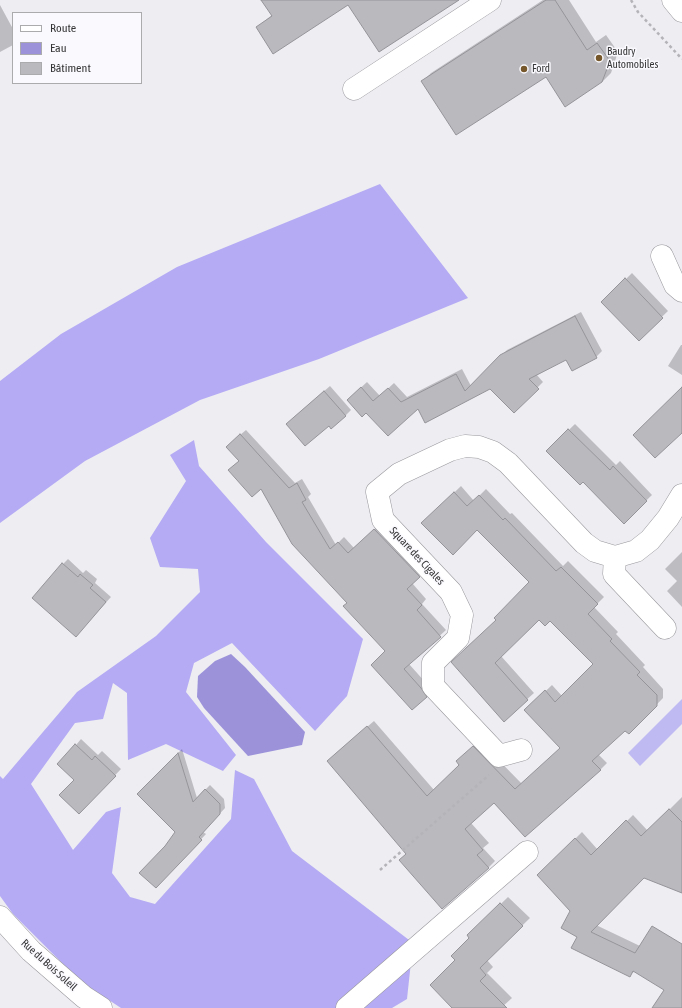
<!DOCTYPE html>
<html>
<head>
<meta charset="utf-8">
<style>
  body { margin:0 }
  #map { position:relative; width:682px; height:1008px; overflow:hidden; background:#ededf2; font-family:"Asap Condensed",sans-serif }
  canvas { display:block }
  .legend { position:absolute; left:12px; top:12px; width:130px; height:72px; box-sizing:border-box; background:#fafafe; border:1px solid #ababae; margin:0; padding:5px 7px; list-style:none; font-size:12px; color:#353537 }
  .legend li { display:flex; align-items:center; gap:8px; height:20px }
  .legend b { width:20px; border:1px solid #ababae }
</style>
</head>
<body>
<div id="map">
<canvas width="682" height="1008"></canvas>
<ul class="legend">
<li><b style="height:5px;background:#fff"></b>Route</li>
<li><b style="height:11px;background:#9b92da"></b>Eau</li>
<li><b style="height:11px;background:#b9b9be"></b>Bâtiment</li>
</ul>
</div>
<script>
const c = document.querySelector('canvas').getContext('2d');
c.lineJoin = 'round';
function paint(path, color) {
  c.fillStyle = color;
  c.fill(path, 'evenodd');
}
function toPath(rows) {
  const path = new Path2D();
  for (const r of rows) {
    path.moveTo(r[0], r[1]);
    for (let i = 2; i < r.length; i += 2) path.lineTo(r[i], r[i + 1]);
  }
  return path;
}
function stroke(path, color, width, dash) {
  c.strokeStyle = color;
  c.lineWidth = width;
  c.lineCap = dash ? 'butt' : 'round';
  c.setLineDash(dash || []);
  c.stroke(path);
}
function label(font, color, halo, rows, align = 'center') {
  c.font = font + ' "Asap Condensed",sans-serif';
  c.lineWidth = 3;
  c.setLineDash([]);
  c.textBaseline = 'middle';
  c.strokeStyle = halo;
  c.fillStyle = color;
  for (const [text, x, y, turn = 0] of rows) {
    c.save();
    c.translate(x, y);
    c.rotate((+turn || 0) * Math.PI / 180);
    c.textAlign = isNaN(turn) ? turn : align;
    if (halo) c.strokeText(text, 0, 0);
    c.fillText(text, 0, 0);
    c.restore();
  }
}
paint(toPath([
  [682,699,682,724,640,766,628,753]
]), '#c0baf2');
paint(toPath([
  [380,184,468,298,319,359,200,400,85,461,0,523,0,381,61,334,177,267],
  [194,440,199,466,266,542,363,639,347,696,315,731,232,643,194,663,186,692,236,755,223,771,166,744,128,760,127,693,113,683,103,719,75,723,31,784,73,850,106,812,121,807,112,873,130,897,155,904,231,819,235,770,254,779,292,851,413,943,407,999,392,1008,121,1008,80,981,13,914,0,896,0,776,3,779,77,692,156,636,200,592,198,569,160,567,150,538,186,481,170,455]
]), '#b4abf4');
paint(toPath([
  [231,654,245,667,305,732,302,745,248,756,204,708,197,697,198,676,215,661]
]), '#9b92da');
paint(toPath([
  [262,0,456,0,348,4,257,27,272,15],
  [543,0,569,0,596,42,606,35,618,52,611,73,602,82,546,75,422,82,431,73],
  [0,5,13,29,13,45,0,52],
  [632,273,668,311,639,339,603,302],
  [581,312,602,351,596,357,566,358,536,374,543,382,514,411,491,388,418,407,388,435,354,394,367,382,380,396,394,383,407,397,462,369,471,386,507,350],
  [681,345,682,345,682,375,668,366],
  [330,386,351,410,346,415,331,427,329,424,293,418],
  [575,424,616,465,620,461,652,495,624,522,583,481,547,451],
  [246,430,295,483,302,479,311,494,308,497,336,545,344,537,354,548,380,524,424,571,412,583,426,599,422,604,446,630,409,664,426,683,431,691,426,697,348,603,261,487,229,470,240,460,233,441],
  [461,486,474,501,486,489,510,514,512,513,563,566,568,561,604,597,594,607,618,632,616,634,645,665,643,667,663,689,663,698,629,733,625,729,598,754,607,763,600,770,494,802,471,823,489,843,483,848,495,861,488,868,407,854,334,755,374,721,434,790,461,765,464,755,480,741,522,784,561,748,526,710,552,685,562,696,595,664,550,620,539,619,501,656,534,693,504,720,453,662,497,620,531,582,477,529,423,523],
  [682,552,682,607,667,591,677,581,665,569],
  [68,559,83,573,86,570,97,579,95,583,111,597,80,631,63,564],
  [81,739,98,755,102,751,121,769,79,813,76,745],
  [182,749,197,798,210,785,224,799,225,808,203,832,206,834,156,887,166,846,176,832,138,794],
  [682,797,682,892,644,877,596,925,640,946,682,951,682,1008,653,1008,665,990,635,971,630,975,578,937,572,911,539,875,582,832,598,850,633,815,648,831],
  [508,897,530,918,487,960,493,967,487,973,512,998,501,1008,453,1008,456,960,471,937,469,935]
]), '#0003');
const building = toPath([
  [261,0,459,0,379,52,348,5,273,54,256,27,272,16,261,0],
  [546,0,555,0,587,50,597,43,610,61,602,82,565,107,546,77,456,135,421,81,546,0],
  [625,278,663,318,639,341,601,302,625,278],
  [575,316,597,358,572,371,566,360,529,379,539,389,514,413,490,389,425,423,418,409,388,436,366,413,362,417,347,400,361,387,373,401,388,388,401,402,456,374,465,391,500,355,575,316],
  [682,387,682,433,655,458,633,435,682,387],
  [324,391,346,416,331,429,329,426,305,446,286,424,324,391],
  [568,429,610,470,613,466,647,501,624,524,583,482,580,485,546,451,568,429],
  [240,434,289,488,297,483,306,500,302,502,330,549,338,542,348,553,374,529,420,577,407,589,422,605,417,610,441,637,404,669,421,688,427,697,412,710,371,665,385,651,343,606,347,603,292,544,261,489,252,497,228,470,239,461,226,447,240,434],
  [454,492,467,506,479,495,503,520,505,518,556,571,561,567,598,604,588,614,612,639,610,641,640,672,637,675,657,695,657,706,629,734,625,731,592,761,601,770,525,837,494,803,465,829,483,850,477,855,489,868,442,909,399,860,406,854,327,761,367,726,427,796,459,765,456,761,473,746,515,789,560,748,524,710,545,690,555,702,593,664,550,621,545,626,539,620,495,663,528,700,504,722,451,662,496,620,494,618,529,582,477,530,453,555,421,523,454,492],
  [62,563,78,577,80,574,93,585,90,588,106,602,76,637,32,598,62,563],
  [75,744,92,760,95,756,116,776,79,814,59,795,74,780,57,764,75,744],
  [178,753,193,802,205,789,220,804,220,814,199,837,202,840,156,888,139,873,165,846,175,832,137,794,178,753],
  [669,809,682,822,682,893,644,878,591,932,635,953,652,926,682,944,682,1008,652,1008,664,990,633,971,630,977,571,948,577,937,561,928,570,911,537,875,575,838,591,855,626,820,641,836,669,809],
  [500,903,523,926,480,968,486,975,480,981,507,1008,452,1008,430,985,455,960,451,956,469,938,467,935,500,903]
]);
paint(building, '#b9b9be');
stroke(building, '#949499', 1);
const minor = toPath([
  [354,89,490,0],
  [662,256,675,285,682,291],
  [615,557,614,574,665,628],
  [521,750,499,756,433,686,433,663,458,638,462,615,451,592,383,520,377,492,399,474,450,450,465,446,479,447,493,452,508,463,584,543,595,551,615,557,636,551,650,540,668,518,682,495],
  [0,917,31,951,84,997,101,1008],
  [347,1008,527,852]
]);
const major = toPath([
  [673,0,682,11]
]);
stroke(minor, '#99989d', 23);
stroke(major, '#99989d', 23);
stroke(toPath([
  [631,0,638,12,682,59],
  [380,870,489,775]
]), '#b4b4b8', 2.5, [3, 3]);
stroke(minor, '#fff', 22);
stroke(major, '#fff', 22);
for (const [x, y, r, color] of [
  [599,58,4,"#75572b"],
  [524,69,4,"#75572b"]
]) {
  const dot = new Path2D();
  dot.arc(x, y, r, 0, 2 * Math.PI);
  c.fillStyle = color;
  c.fill(dot);
  stroke(dot, '#fafafe', 1.5);
}
label('11px', '#353537', '#fafafe', [
  ["Baudry",607,52],
  ["Automobiles",607,65],
  ["Ford",532,69]
], 'left');
label('11px', '#353537', '#fafafe', [
  ["Square des Cigales",417,556,47],
  ["Rue du Bois Soleil",49,965,42]
]);
</script>
</body>
</html>
